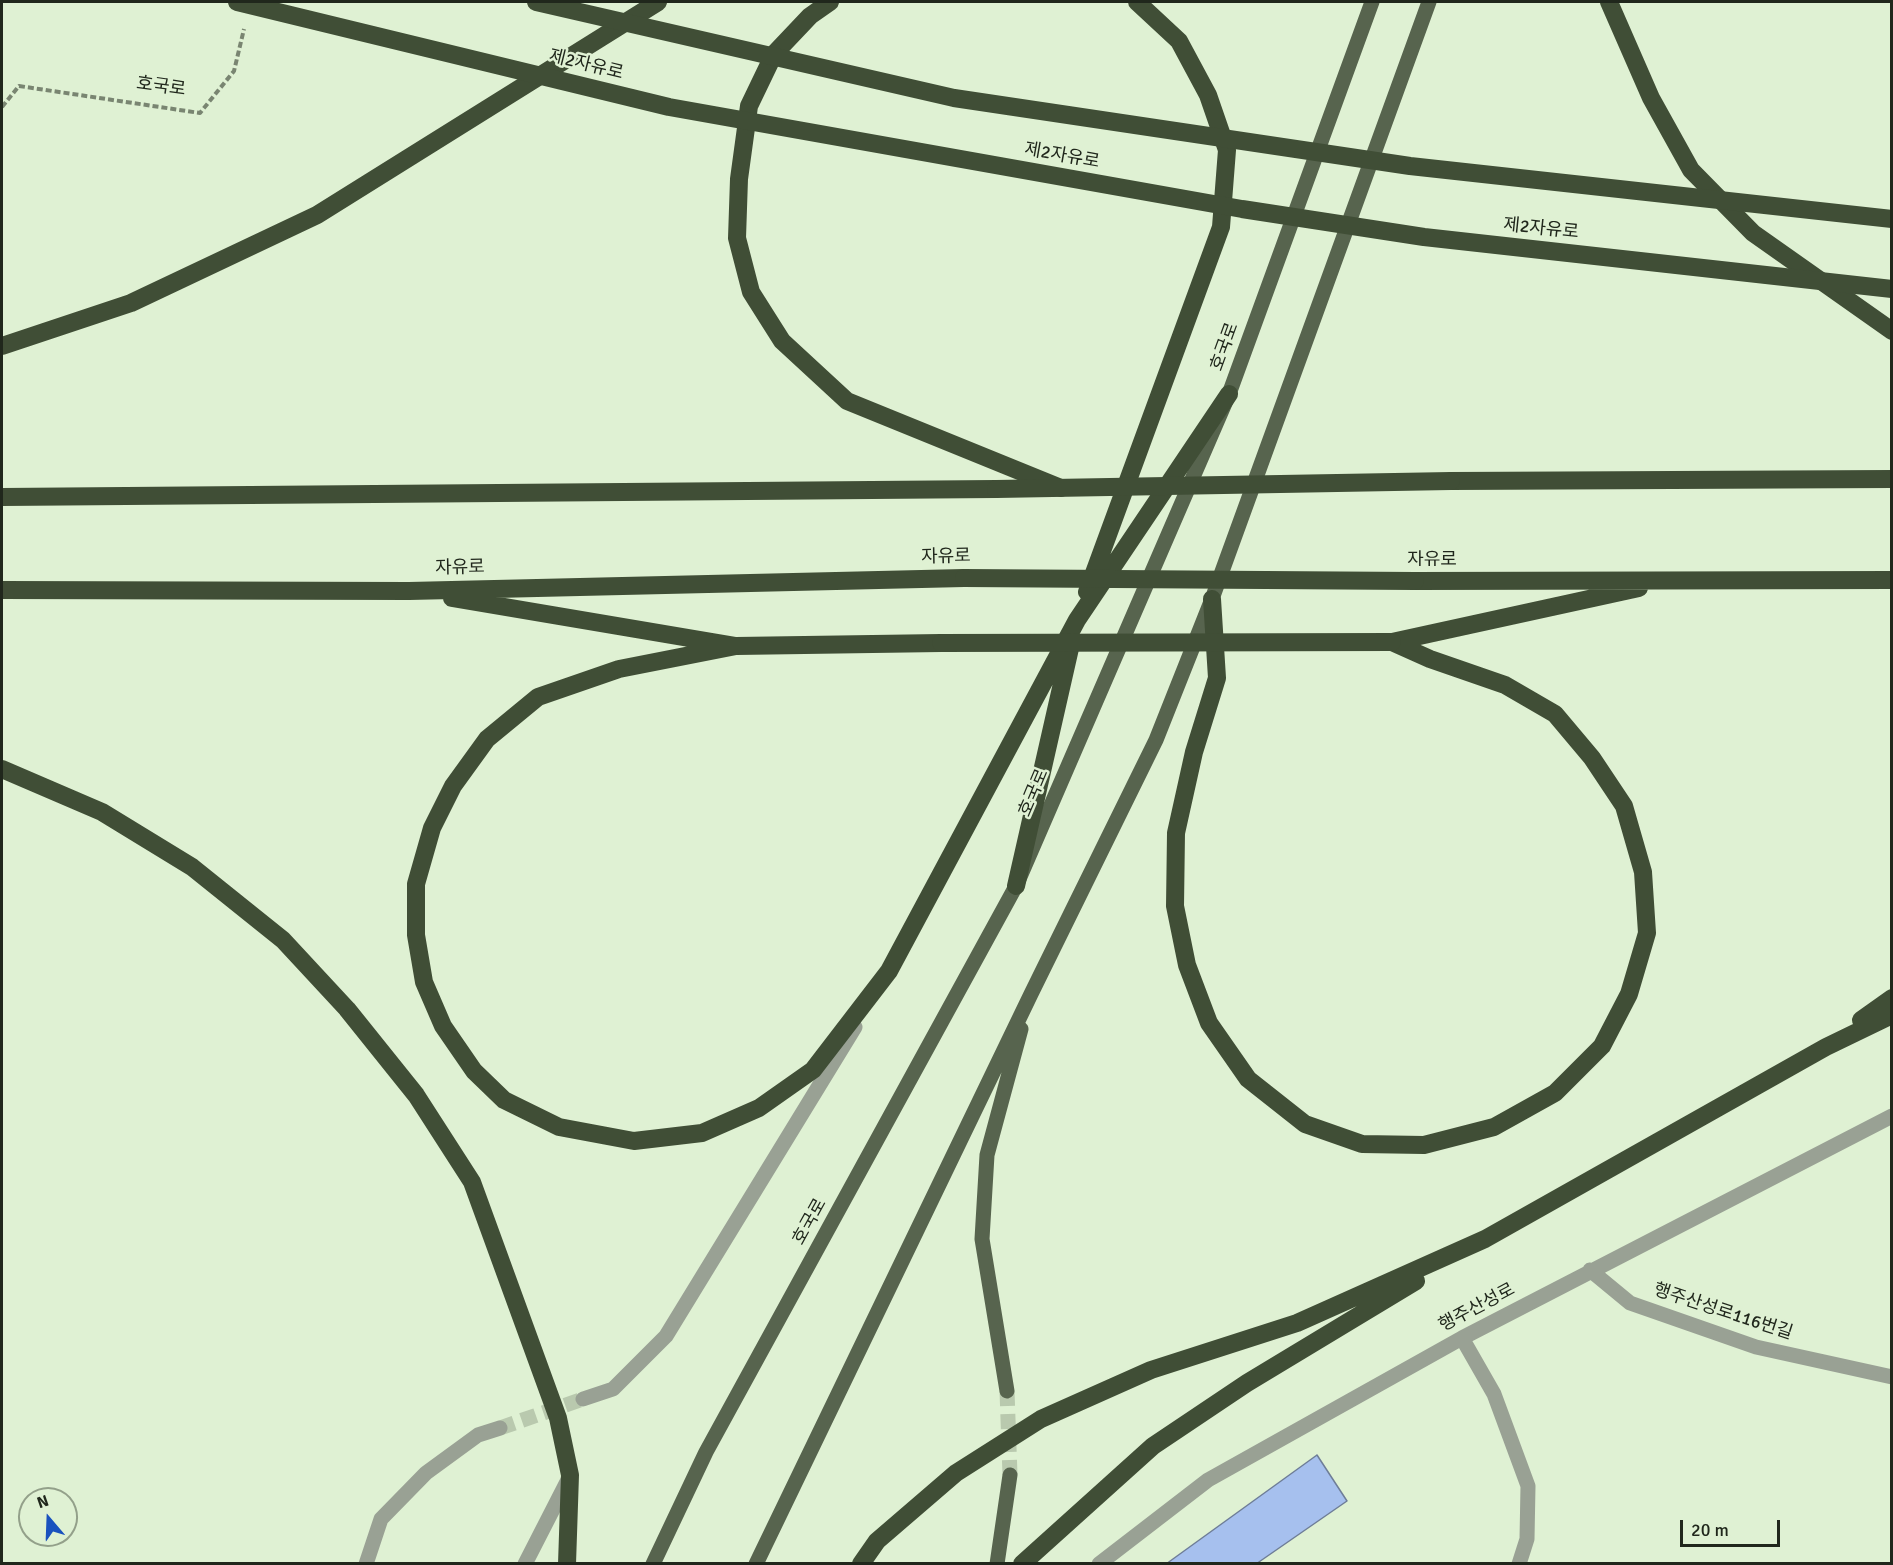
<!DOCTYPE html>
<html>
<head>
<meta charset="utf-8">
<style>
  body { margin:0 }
  #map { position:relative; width:1893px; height:1565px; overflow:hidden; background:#dff1d3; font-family:Signika,sans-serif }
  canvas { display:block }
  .frame { position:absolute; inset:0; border:3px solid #20271c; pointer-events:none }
  .north { position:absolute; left:18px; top:1487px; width:60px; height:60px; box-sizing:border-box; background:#dff1d3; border:2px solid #93a08a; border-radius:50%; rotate:341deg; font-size:16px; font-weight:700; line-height:24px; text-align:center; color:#20271c }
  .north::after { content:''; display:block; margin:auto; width:21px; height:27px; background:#1a52be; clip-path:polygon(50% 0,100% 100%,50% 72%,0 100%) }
  .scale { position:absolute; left:1680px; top:1520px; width:100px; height:27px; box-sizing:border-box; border:3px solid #20271c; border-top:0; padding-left:8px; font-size:18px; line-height:21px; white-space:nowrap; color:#20271c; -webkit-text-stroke:4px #dff1d3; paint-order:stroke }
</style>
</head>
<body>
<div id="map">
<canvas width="1893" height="1565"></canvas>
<div class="frame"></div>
<div class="north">N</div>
<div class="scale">20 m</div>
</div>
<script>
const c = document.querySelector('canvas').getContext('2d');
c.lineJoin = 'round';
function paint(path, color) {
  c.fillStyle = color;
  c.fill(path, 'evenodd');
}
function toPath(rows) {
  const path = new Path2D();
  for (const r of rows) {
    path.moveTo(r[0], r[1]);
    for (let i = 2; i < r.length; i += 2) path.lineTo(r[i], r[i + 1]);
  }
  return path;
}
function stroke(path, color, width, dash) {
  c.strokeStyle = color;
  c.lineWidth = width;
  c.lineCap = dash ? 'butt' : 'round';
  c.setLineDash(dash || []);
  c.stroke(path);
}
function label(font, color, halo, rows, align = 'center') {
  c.font = font + ' Signika,"Noto Sans KR",sans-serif';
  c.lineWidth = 5;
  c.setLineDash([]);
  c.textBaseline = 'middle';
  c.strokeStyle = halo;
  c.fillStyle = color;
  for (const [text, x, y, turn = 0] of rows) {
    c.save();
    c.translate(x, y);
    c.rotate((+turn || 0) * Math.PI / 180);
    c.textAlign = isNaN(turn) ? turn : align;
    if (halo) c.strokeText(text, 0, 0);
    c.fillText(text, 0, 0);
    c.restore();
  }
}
const building = toPath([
  [1317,1455,1347,1501,1256,1564,1166,1564,1317,1455]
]);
paint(building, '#a6c0ee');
stroke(building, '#6e7d97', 1.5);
stroke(toPath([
  [500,1428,583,1399]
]), '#b9c9ae', 15, [15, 8]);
stroke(toPath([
  [1007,1391,1010,1475]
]), '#b9c9ae', 15, [15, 8]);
stroke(toPath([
  [2,107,19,86,200,113,234,71,244,29]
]), '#798571', 4, [6, 3]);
stroke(toPath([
  [1590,1270,1630,1303,1756,1347,1892,1377],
  [1462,1338,1494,1394,1528,1486,1527,1539,1519,1564],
  [583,1399,613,1389,666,1336,855,1027],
  [366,1564,381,1519,426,1473,478,1435,500,1428],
  [525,1564,569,1478],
  [1099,1564,1208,1480,1462,1338,1892,1116]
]), '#99a194', 15);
stroke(toPath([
  [1007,1391,982,1239,987,1155,1021,1029],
  [653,1564,706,1452,1016,886,1229,394,1372,2],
  [756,1564,1031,994,1156,740,1212,599,1429,2],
  [997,1564,1010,1475]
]), '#57644e', 15);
stroke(toPath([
  [830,2,810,16,774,54,749,106,739,179,737,238,751,292,782,341,847,401,1061,488],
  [1609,2,1651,98,1691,170,1753,233,1892,331],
  [2,346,131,303,317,215,658,2],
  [1451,481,1892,479],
  [2,497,996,489],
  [1415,581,1892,580],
  [2,590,409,591,964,578],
  [1087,592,1221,227,1227,150,1208,95,1179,41,1137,2],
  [452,598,736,646,941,643],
  [1212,599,1217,678,1194,752,1176,833,1175,906,1187,965,1209,1023,1248,1079,1305,1124,1362,1144,1424,1145,1494,1127,1555,1093,1602,1046,1629,994,1647,933,1643,872,1624,806,1592,758,1555,714,1505,685,1430,659,1392,642],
  [1392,642,1639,588],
  [736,646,619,669,538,697,487,739,453,786,432,828,416,884,416,935,424,982,443,1026,474,1071,504,1100,559,1127,634,1141,702,1133,759,1108,813,1070,889,971,1077,620,1229,394],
  [2,769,102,812,192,867,283,940,347,1009,416,1095,472,1182,558,1418,570,1475,567,1564],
  [1016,886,1071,644],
  [1861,1020,1892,998],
  [861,1564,877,1541,956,1473,1041,1419,1151,1370,1297,1323,1485,1239,1826,1047,1892,1015],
  [1022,1564,1153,1446,1247,1383,1416,1281]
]), '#404e36', 18);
stroke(toPath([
  [237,2,669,107,1242,209,1424,237,1892,289],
  [536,2,954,98,1410,166,1892,219],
  [996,489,1451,481],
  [964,578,1415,581],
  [941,643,1392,642]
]), '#404e36', 18);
label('18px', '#20271c', '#dff1d3', [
  ["제2자유로",586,65,14],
  ["호국로",161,87,8],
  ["제2자유로",1062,156,10],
  ["제2자유로",1541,229,6],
  ["호국로",1225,347,-70],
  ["자유로",946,557,-1],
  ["자유로",1432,560],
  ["자유로",460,568,-1],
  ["호국로",1034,793,-67],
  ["호국로",810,1222,-61],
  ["행주산성로",1477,1308,-28],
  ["행주산성로116번길",1723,1312,18]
]);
</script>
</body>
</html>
